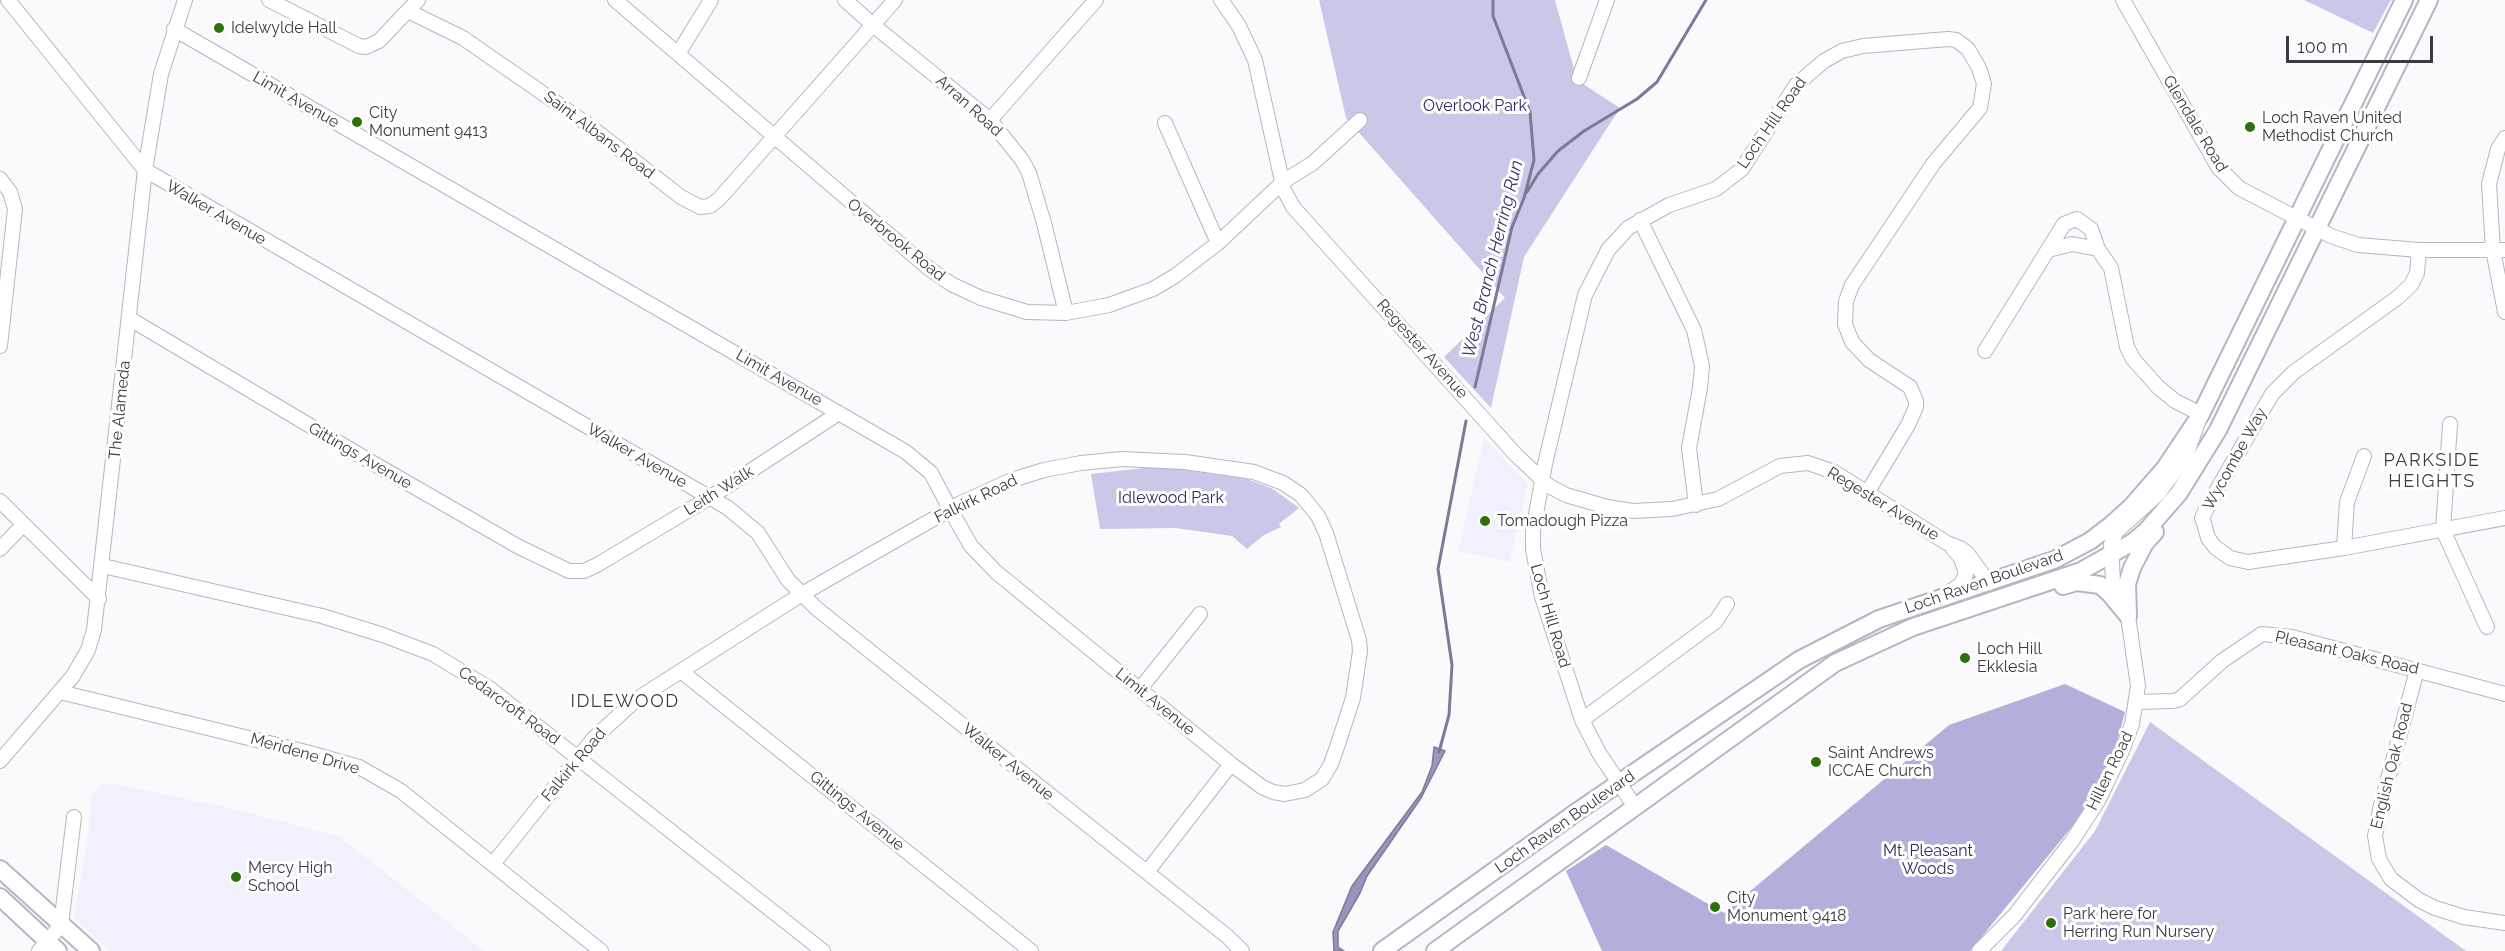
<!DOCTYPE html>
<html>
<head>
<meta charset="utf-8">
<style>
  body { margin:0 }
  #map { position:relative; width:2505px; height:951px; overflow:hidden; background:#fafafd; font-family:Raleway,sans-serif }
  canvas { display:block }
  .scale { position:absolute; left:2286px; top:36px; width:147px; height:27px; box-sizing:border-box; border:3px solid #3c3b41; border-top:0; padding-left:8px; font-size:18px; line-height:21px; white-space:nowrap; color:#3c3b41; -webkit-text-stroke:4px #fff; paint-order:stroke }
</style>
</head>
<body>
<div id="map">
<canvas width="2505" height="951"></canvas>
<div class="scale">100 m</div>
</div>
<script>
const c = document.querySelector('canvas').getContext('2d');
c.lineJoin = 'round';
function paint(path, color) {
  c.fillStyle = color;
  c.fill(path, 'evenodd');
}
function toPath(rows) {
  const path = new Path2D();
  for (const r of rows) {
    path.moveTo(r[0], r[1]);
    for (let i = 2; i < r.length; i += 2) path.lineTo(r[i], r[i + 1]);
  }
  return path;
}
function stroke(path, color, width, dash) {
  c.strokeStyle = color;
  c.lineWidth = width;
  c.lineCap = dash ? 'butt' : 'round';
  c.setLineDash(dash || []);
  c.stroke(path);
}
function label(font, color, halo, rows, align = 'center') {
  c.font = font + ' Raleway,sans-serif';
  c.lineWidth = 6;
  c.setLineDash([]);
  c.textBaseline = 'middle';
  c.strokeStyle = halo;
  c.fillStyle = color;
  for (const [text, x, y, turn = 0] of rows) {
    c.save();
    c.translate(x, y);
    c.rotate((+turn || 0) * Math.PI / 180);
    c.textAlign = isNaN(turn) ? turn : align;
    if (halo) c.strokeText(text, 0, 0);
    c.fillText(text, 0, 0);
    c.restore();
  }
}
paint(toPath([
  [1484,438,1528,484,1510,562,1458,551],
  [112,783,225,807,339,836,484,951,110,951,74,918,89,829,91,795,101,785]
]), '#f1f1fe');
paint(toPath([
  [1319,0,1555,0,1577,80,1620,108,1524,257,1491,408,1444,357,1505,298,1346,118],
  [2304,0,2391,0,2373,33],
  [1144,468,1171,468,1248,479,1273,489,1299,508,1279,524,1281,527,1264,535,1247,549,1232,536,1175,528,1100,529,1091,474],
  [2150,722,2466,951,2001,951,2095,831]
]), '#cac8e8');
paint(toPath([
  [2065,684,2125,712,2115,750,2080,817,1970,951,1602,951,1566,871,1606,845,1724,913,1949,725]
]), '#b2afda');
const water = toPath([
  [1434,747,1445,751,1421,798,1367,876,1360,893,1338,931,1338,947,1344,951,1334,951,1333,932,1352,886,1422,792,1432,766,1434,747]
]);
paint(water, '#9895be');
stroke(water, '#7c7a98', 1.5);
stroke(toPath([
  [1527,192,1538,174,1558,151,1584,131,1637,99,1657,82,1706,0],
  [1475,387,1512,227,1524,198,1534,160,1530,112,1493,16,1493,0],
  [1439,752,1449,715,1452,665,1438,569,1466,421]
]), '#7c7a98', 3);
const minor = toPath([
  [8,0,145,170,728,508,758,533,788,580,816,608,1228,937,1242,951],
  [269,0,359,46,366,47,379,41,418,0],
  [615,0,927,267,951,284,981,298,1027,312,1066,313,1109,305,1153,289,1175,276,1218,243,1284,181,1313,163,1360,120],
  [845,0,873,25,990,120,1022,160,1029,173,1044,223,1066,313],
  [1221,0,1239,26,1255,60,1284,190,1293,207,1516,455,1549,486,1566,495,1607,507,1633,511,1672,509,1718,499,1780,466,1808,463,1834,472,1947,543,1960,548,1967,553,1989,583],
  [2123,0,2218,167,2239,188,2331,236,2358,245,2419,250,2505,250],
  [408,11,463,38,587,124,681,197,700,207,710,206,719,199,895,0],
  [174,29,906,452,931,473,950,509,971,546,996,572,1231,764,1262,787,1273,792,1285,794,1305,790,1322,779,1331,764,1339,741,1353,698,1360,651,1359,640,1326,533,1318,516,1301,495,1283,483,1254,472,1185,462,1122,459,1081,463,1044,470,1012,480,959,504,950,509,942,514,870,555,802,594,637,699,594,738,493,864],
  [678,54,711,0],
  [1579,78,1607,0],
  [990,120,1096,0],
  [1165,123,1218,243],
  [2505,138,2498,149,2489,184,2493,250,2505,312],
  [0,179,10,192,15,209,0,346],
  [1640,220,1694,330,1702,366,1700,388,1689,448,1696,505],
  [2048,250,2072,244,2098,249],
  [2419,250,2417,273,2411,285,2397,298,2294,372,2272,394,2210,502,2202,518,2204,523,2208,538,2215,547,2230,558,2248,562,2344,548,2505,518],
  [130,319,378,466,519,547,569,571,584,571,597,565,709,498,839,413],
  [2450,424,2443,530,2487,627],
  [0,501,99,599],
  [2344,548,2347,502,2364,456],
  [0,549,23,525],
  [103,566,322,616,383,635,433,654,489,688,823,951],
  [1948,593,1961,584,1966,574,1961,558,1953,549],
  [2417,670,2380,809,2375,836,2379,859,2391,879,2419,900,2435,908,2464,917,2505,923],
  [682,672,1031,951],
  [1140,689,1200,614],
  [60,692,306,752,359,767,401,791,601,951],
  [2137,702,2173,701,2180,699,2222,661,2262,634,2292,637,2505,694],
  [1582,720,1716,621,1727,604],
  [0,761,73,676,88,650,94,630,145,170,161,74,185,0],
  [1635,807,1599,753,1582,720,1542,597,1533,549,1533,531,1545,464,1585,295,1608,250,1628,228,1669,205,1716,189,1742,169,1796,85,1824,61,1842,51,1863,46,1948,39,1956,40,1968,49,1979,68,1984,84,1980,108,1933,164,1852,285,1846,301,1845,324,1852,342,1869,360,1910,387,1916,401,1916,407,1908,425,1867,493],
  [1147,872,1231,764],
  [39,951,61,925,74,817],
  [1979,951,2014,916,2072,841,2098,801,2122,751,2132,724,2138,686,2128,616,2113,582,2111,544,2116,532,2158,494,2186,456,2201,414,2175,401,2158,387,2133,359,2127,347,2111,268,2098,249,2091,229,2077,219,2064,224,1985,351]
]);
const major = toPath([
  [2063,586,2077,582,2100,585,2109,593,2128,616],
  [2128,616,2127,584,2132,568,2145,543,2155,532],
  [0,869,91,951],
  [0,897,58,951],
  [1382,951,1578,811,1799,660,1879,619,2054,560,2090,541,2111,525,2131,507,2165,468,2201,414,2404,0],
  [1435,951,1835,663,1913,627,2081,571,2133,542,2147,530,2179,493,2218,430,2429,0]
]);
stroke(minor, '#b6b5c3', 16);
stroke(major, '#b6b5c3', 20);
stroke(minor, '#fff', 14);
stroke(major, '#fff', 16);
for (const [x, y, r, color] of [
  [219,28,6,"#2e710c"],
  [357,122,6,"#2e710c"],
  [2250,127,6,"#2e710c"],
  [1485,521,6,"#2e710c"],
  [1965,658,6,"#2e710c"],
  [1816,762,6,"#2e710c"],
  [236,877,6,"#2e710c"],
  [1715,907,6,"#2e710c"],
  [2051,923,6,"#2e710c"]
]) {
  const dot = new Path2D();
  dot.arc(x, y, r, 0, 2 * Math.PI);
  c.fillStyle = color;
  c.fill(dot);
  stroke(dot, '#fff', 2);
}
label('16px', '#3c3b41', '#fff', [
  ["Idelwylde Hall",231,28],
  ["City",369,113],
  ["Monument 9413",369,131],
  ["Loch Raven United",2262,118],
  ["Methodist Church",2262,136],
  ["Tomadough Pizza",1497,521],
  ["Loch Hill",1977,649],
  ["Ekklesia",1977,667],
  ["Saint Andrews",1828,753],
  ["ICCAE Church",1828,771],
  ["Mercy High",248,868],
  ["School",248,886],
  ["City",1727,898],
  ["Monument 9418",1727,916],
  ["Park here for",2063,914],
  ["Herring Run Nursery",2063,932]
], 'left');
label('16px', '#3c3b41', '#fff', [
  ["Limit Avenue",296,100,30],
  ["Arran Road",969,106,42],
  ["Loch Hill Road",1772,123,-55],
  ["Glendale Road",2195,124,59],
  ["Saint Albans Road",599,135,37],
  ["Walker Avenue",216,213,30],
  ["Overbrook Road",896,240,39],
  ["Regester Avenue",1422,349,48],
  ["Limit Avenue",779,378,30],
  ["The Alameda",120,410,-84],
  ["Gittings Avenue",360,456,30],
  ["Walker Avenue",637,456,30],
  ["Wycombe Way",2235,459,-61],
  ["Leith Walk",719,491,-32],
  ["Falkirk Road",976,499,-26],
  ["Regester Avenue",1883,504,31],
  ["Loch Raven Boulevard",1984,582,-19],
  ["Loch Hill Road",1550,616,74],
  ["Pleasant Oaks Road",2347,653,13],
  ["Limit Avenue",1155,702,39],
  ["Cedarcroft Road",509,706,36],
  ["Meridene Drive",305,754,16],
  ["Walker Avenue",1008,762,39],
  ["Falkirk Road",574,765,-50],
  ["English Oak Road",2392,766,-76],
  ["Hillen Road",2110,771,-64],
  ["Gittings Avenue",857,811,39],
  ["Loch Raven Boulevard",1565,822,-35]
]);
label('16px', '#32295d', '#fff', [
  ["Overlook Park",1475,106],
  ["Idlewood Park",1171,498],
  ["Mt. Pleasant",1928,851],
  ["Woods",1928,869]
]);
label('italic 18px', '#3c346a', '#fff', [
  ["West Branch Herring Run",1493,259,-76]
]);
c.letterSpacing = '1.5px';
label('18px', '#3c3b41', '#fff', [
  ["PARKSIDE",2432,461],
  ["HEIGHTS",2432,482],
  ["IDLEWOOD",625,702]
]);
c.letterSpacing = '0px';
</script>
</body>
</html>
